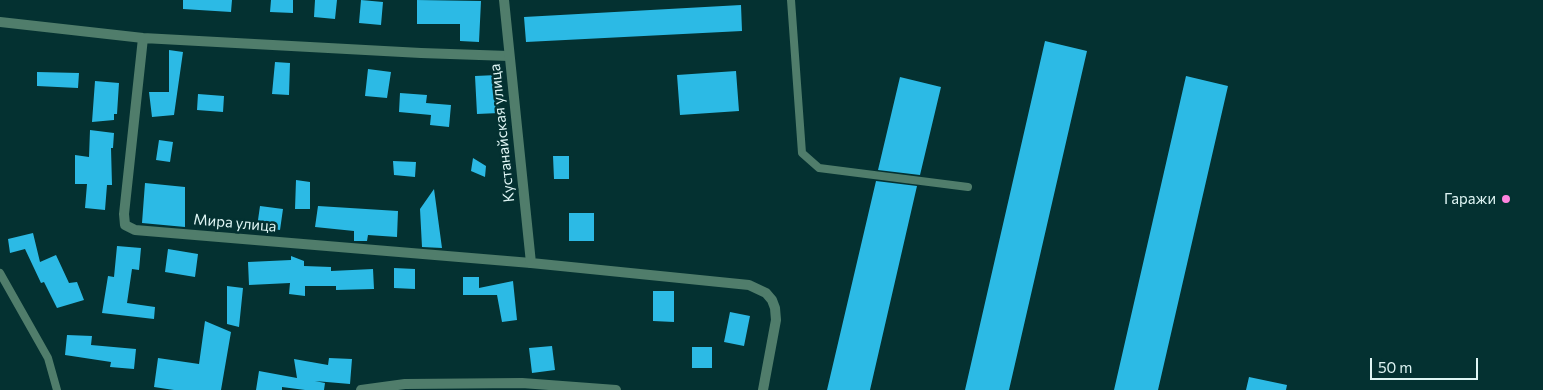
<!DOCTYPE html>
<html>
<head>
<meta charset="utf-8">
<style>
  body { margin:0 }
  #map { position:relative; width:1543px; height:390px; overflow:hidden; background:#043131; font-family:Commissioner,sans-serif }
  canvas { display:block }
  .scale { position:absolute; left:1370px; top:358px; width:108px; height:22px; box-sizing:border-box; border:2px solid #dff5f4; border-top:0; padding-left:6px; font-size:15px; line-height:18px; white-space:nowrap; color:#dff5f4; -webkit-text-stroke:4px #043131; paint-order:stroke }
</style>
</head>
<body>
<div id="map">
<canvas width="1543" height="390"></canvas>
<div class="scale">50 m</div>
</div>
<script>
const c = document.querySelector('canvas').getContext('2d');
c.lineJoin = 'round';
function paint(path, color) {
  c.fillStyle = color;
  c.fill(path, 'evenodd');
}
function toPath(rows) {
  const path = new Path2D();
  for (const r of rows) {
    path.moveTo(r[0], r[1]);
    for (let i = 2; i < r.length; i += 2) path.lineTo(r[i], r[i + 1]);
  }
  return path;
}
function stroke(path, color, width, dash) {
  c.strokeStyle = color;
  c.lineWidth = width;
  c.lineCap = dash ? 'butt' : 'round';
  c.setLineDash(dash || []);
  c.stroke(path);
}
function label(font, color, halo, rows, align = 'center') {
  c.font = font + ' Commissioner,sans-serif';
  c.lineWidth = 5;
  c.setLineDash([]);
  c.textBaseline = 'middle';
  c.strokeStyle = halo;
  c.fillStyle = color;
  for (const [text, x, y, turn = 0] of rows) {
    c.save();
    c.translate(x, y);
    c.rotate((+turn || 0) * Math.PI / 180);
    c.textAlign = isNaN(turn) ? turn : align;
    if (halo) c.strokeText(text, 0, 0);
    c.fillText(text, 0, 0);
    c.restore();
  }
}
paint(toPath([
  [183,0,232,0,231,12,183,9],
  [271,0,293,0,293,13,270,12],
  [315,0,337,0,335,19,314,17],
  [361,0,383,2,381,25,359,23],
  [417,0,481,1,479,42,460,41,460,24,417,24],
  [741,5,742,31,526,42,524,17],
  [1045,41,1087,51,1009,390,965,390],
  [169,50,183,52,174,115,152,117,149,92,169,92],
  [275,62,290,63,289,95,272,94],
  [368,69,391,72,387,98,365,96],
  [736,71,739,111,680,115,677,75],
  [37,72,79,73,78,88,37,86],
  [497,75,499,113,477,114,475,76],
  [1186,76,1228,86,1158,390,1114,390],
  [900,77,941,87,920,175,878,170],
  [95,81,119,83,117,114,114,114,114,120,92,122],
  [400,93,427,95,426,103,451,105,449,127,430,125,431,115,399,112],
  [198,94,224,96,223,112,197,110],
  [90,130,114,133,113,148,111,148,112,185,107,185,105,210,85,208,87,184,75,184,75,155,89,157],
  [159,140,173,142,170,162,156,160],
  [553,156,569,156,569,179,554,179],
  [473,158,486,166,485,177,471,171],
  [393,161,416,162,415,177,394,175],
  [296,180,310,182,310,209,295,209],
  [876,181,917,186,870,390,827,390],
  [145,183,185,187,185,227,142,223],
  [434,189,442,248,422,247,420,209],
  [260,206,283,209,280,230,257,227],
  [318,206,398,211,397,237,368,235,367,241,354,241,354,231,315,227],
  [569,213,594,213,594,241,569,241],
  [33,233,40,262,56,255,69,283,77,282,84,300,57,308,44,282,41,283,25,249,10,253,8,239],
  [117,246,141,248,139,270,132,269,127,303,155,307,154,319,102,313,108,276,114,277],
  [168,249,198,254,195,277,165,272],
  [291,256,304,261,304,266,331,267,331,271,373,269,374,289,336,290,336,286,305,286,305,296,289,294,290,283,249,285,248,262,291,260],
  [394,268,415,269,415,289,394,288],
  [463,277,479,277,479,288,513,281,517,320,502,322,497,295,463,295],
  [227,286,243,288,239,327,227,324],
  [653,291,674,291,674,322,653,321],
  [730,312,750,316,744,346,724,342],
  [205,321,231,332,221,390,174,390,154,387,158,358,199,364],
  [67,335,92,336,91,345,136,349,134,369,110,367,111,362,65,355],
  [552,346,555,370,532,373,529,348],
  [692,347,712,347,712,368,692,368],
  [329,358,352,359,350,384,315,381,325,383,324,390,305,390,282,387,282,390,256,390,259,371,297,378,294,359,328,365],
  [1249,377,1287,385,1286,390,1246,390]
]), '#2cbae5');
stroke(toPath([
  [791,0,802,153,819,168,968,187],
  [0,273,48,358,57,390]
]), '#507d6b', 8);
stroke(toPath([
  [0,22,143,38,421,53,509,56],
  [143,38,124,214,125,225,135,230,531,263],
  [361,390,405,384,522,383,616,390]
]), '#507d6b', 10);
stroke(toPath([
  [504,0,531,263,749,285,766,293,772,300,775,308,776,320,763,390]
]), '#507d6b', 10);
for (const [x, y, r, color] of [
  [1506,199,5,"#ff85df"]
]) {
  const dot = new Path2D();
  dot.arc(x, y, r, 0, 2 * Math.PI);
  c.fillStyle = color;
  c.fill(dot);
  stroke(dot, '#043131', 2);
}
label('15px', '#dff5f4', '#043131', [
  ["Кустанайская улица",502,133,-96],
  ["Мира улица",235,223,5]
]);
label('15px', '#dff5f4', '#043131', [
  ["Гаражи",1496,199]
], 'right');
</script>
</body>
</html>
